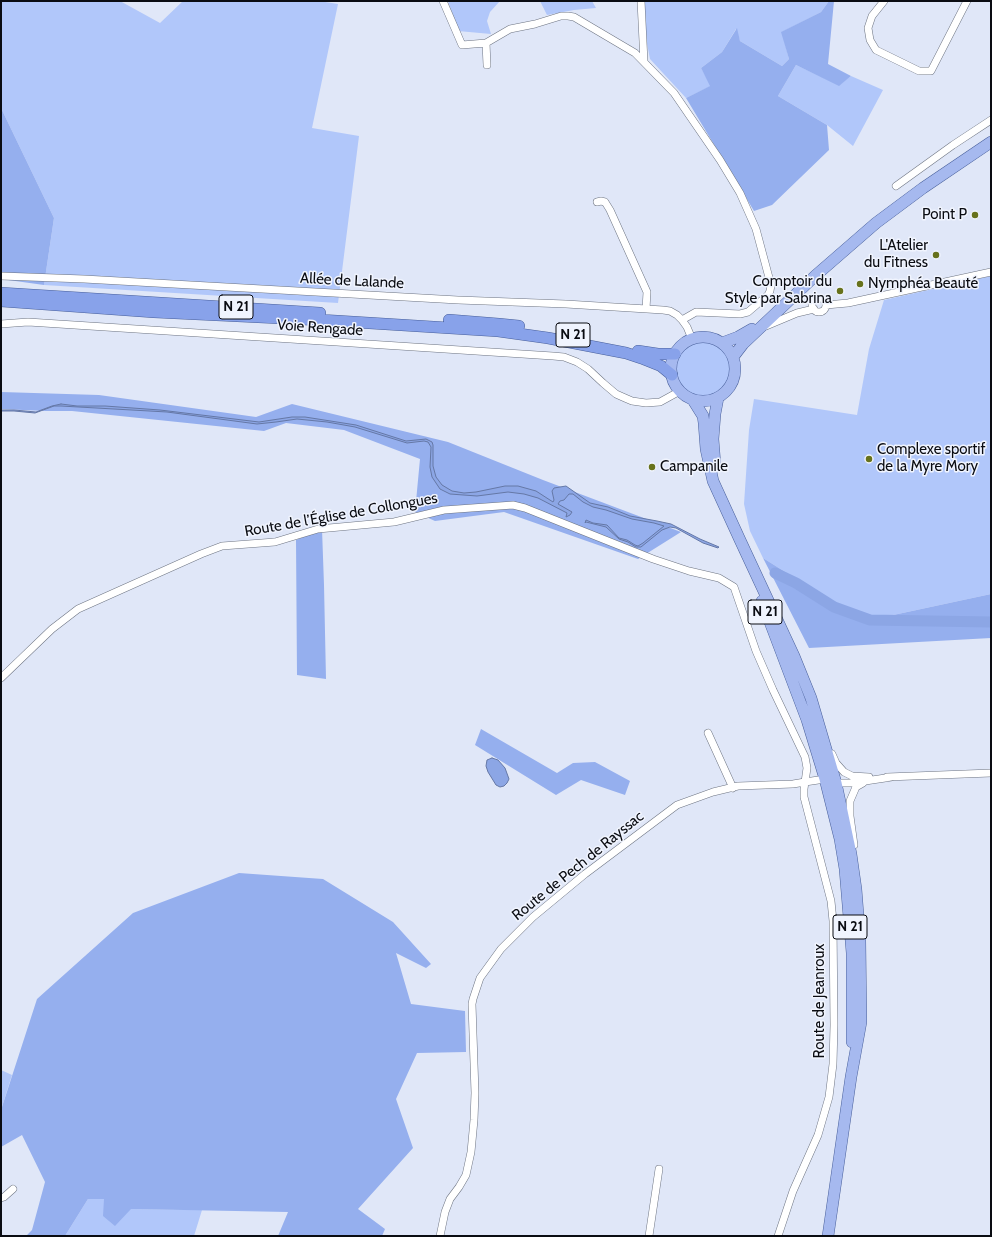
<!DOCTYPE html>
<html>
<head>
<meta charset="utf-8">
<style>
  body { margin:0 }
  #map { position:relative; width:992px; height:1237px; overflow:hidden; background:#e0e7f8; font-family:Cabin,sans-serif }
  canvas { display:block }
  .frame { position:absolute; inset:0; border:2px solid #0a0c12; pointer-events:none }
</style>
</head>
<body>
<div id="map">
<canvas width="992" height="1237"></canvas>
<div class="frame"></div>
</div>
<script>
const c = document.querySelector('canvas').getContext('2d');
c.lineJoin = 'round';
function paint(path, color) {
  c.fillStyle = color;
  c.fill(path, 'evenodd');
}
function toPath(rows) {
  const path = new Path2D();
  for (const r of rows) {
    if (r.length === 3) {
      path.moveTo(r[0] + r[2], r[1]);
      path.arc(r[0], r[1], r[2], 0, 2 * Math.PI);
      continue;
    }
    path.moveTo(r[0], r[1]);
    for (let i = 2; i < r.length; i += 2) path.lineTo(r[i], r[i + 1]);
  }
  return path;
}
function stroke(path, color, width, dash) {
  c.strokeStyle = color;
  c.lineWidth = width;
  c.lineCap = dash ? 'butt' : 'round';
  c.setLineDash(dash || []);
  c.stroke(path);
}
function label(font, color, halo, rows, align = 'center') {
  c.font = font + ' Cabin,sans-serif';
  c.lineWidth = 3;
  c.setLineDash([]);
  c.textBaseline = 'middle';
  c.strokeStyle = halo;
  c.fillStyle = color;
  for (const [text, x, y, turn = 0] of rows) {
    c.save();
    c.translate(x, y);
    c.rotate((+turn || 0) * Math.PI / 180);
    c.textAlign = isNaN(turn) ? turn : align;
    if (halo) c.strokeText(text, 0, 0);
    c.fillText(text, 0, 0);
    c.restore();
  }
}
paint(toPath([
  [1,1,120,1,160,23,183,1,319,1,338,4,312,128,359,136,338,303,44,285,54,218,1,108],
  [448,1,500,1,490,12,487,21,491,34,458,31],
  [540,1,592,1,596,8,574,10,547,15],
  [644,1,829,1,821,12,782,32,789,59,782,66,740,41,736,29,722,52,701,68,711,86,686,98,650,59,645,33],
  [796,65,839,85,851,76,883,90,853,146,827,125,778,96],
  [991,276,991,594,870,620,841,607,763,558,750,531,744,504,749,430,754,399,857,415,869,349,884,300],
  [703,369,27],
  [1,1070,12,1075,1,1110],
  [88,1199,104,1199,131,1209,202,1210,194,1236,65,1236]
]), '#b1c7fa');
paint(toPath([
  [829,1,834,1,828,64,851,76,839,86,796,65,778,96,827,125,829,150,772,205,754,211,686,98,710,86,701,68,722,52,737,28,740,41,782,66,789,59,781,32,821,12],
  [1,108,54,218,44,285,1,279],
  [1,392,99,395,256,417,292,404,448,442,543,480,681,532,638,559,504,512,435,521,415,512,420,459,344,430,286,423,264,431,72,411,45,411,1,409],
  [322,529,324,585,326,679,297,675,296,540],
  [763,558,841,607,870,620,991,594,991,638,809,648],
  [481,729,557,773,573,763,595,762,630,781,625,795,581,780,556,795,475,745],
  [239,873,323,879,393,922,431,964,426,968,396,953,411,1004,465,1011,466,1052,417,1053,396,1099,413,1148,358,1209,385,1229,382,1236,278,1236,288,1212,131,1209,115,1226,103,1216,104,1199,88,1199,65,1236,26,1236,32,1230,45,1182,22,1135,1,1147,1,1110,37,999,133,913]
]), '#95afee');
const water = toPath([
  [61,404,77,406,105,406,160,410,259,422,292,417,305,417,356,425,406,441,426,439,432,442,433,445,433,466,436,477,442,485,452,491,464,493,476,492,505,486,518,486,536,491,553,502,554,500,552,491,554,488,566,486,590,503,608,507,630,516,657,521,671,524,700,539,719,547,718,548,703,543,676,528,670,527,662,530,641,547,636,547,628,542,619,539,606,527,586,522,585,523,586,520,593,523,607,525,619,538,627,540,635,545,638,546,643,543,664,526,654,523,632,519,606,510,593,507,583,502,573,494,569,494,564,500,560,501,558,504,572,512,570,515,566,517,567,513,538,498,524,494,508,492,477,496,450,494,440,489,432,477,430,467,431,447,428,442,424,441,407,443,355,427,327,422,297,419,276,422,257,424,167,412,61,406,54,406,35,413,14,411,1,411,1,410,14,410,36,412,52,406,61,404],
  [492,758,498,760,505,768,509,779,507,783,504,786,500,787,496,785,488,772,486,766,487,760,492,758]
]);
paint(water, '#8ca6e5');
stroke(water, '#6578a6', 1);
stroke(toPath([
  [775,573,796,583,834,607,870,620,991,622]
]), '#8ca6e5', 11);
const minor = toPath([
  [443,1,462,45,486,43,510,29,535,24,561,16,568,16,574,17,635,53,674,93,720,160,740,193,756,229,771,285,770,291,768,295,748,312,740,314,696,312,682,320],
  [641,1,644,62],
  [884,1,872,16,868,28,870,40,876,50,919,71,931,71,967,1],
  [486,43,487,65],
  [896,186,953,145,991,120],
  [597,202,601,201,605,202,610,210,647,292,646,309],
  [1,276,84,279,458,300,566,304,663,310,670,311,677,315,682,320,687,327,692,339],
  [819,305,7],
  [826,305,848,303,991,272],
  [1,324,28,322,553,356,564,357,577,362,588,369,603,383,616,394,625,398,632,401,646,403,660,402,680,391],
  [766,326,797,313,814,309],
  [1,678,52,629,78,609,201,554,222,546,275,542,318,529,394,522,444,510,513,505,525,508,653,559,689,571,719,578,734,587,756,651,773,690,805,757,807,768,805,782,793,784,738,786,713,792,677,805,585,874,533,917,501,949,480,978,473,999,472,1004,475,1093,474,1120,471,1152,466,1175,459,1187,450,1199,445,1212,440,1236],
  [708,733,733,788],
  [832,754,836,763,844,772,852,776,869,777],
  [887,777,991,773],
  [854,845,850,816,850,801,856,787,863,783],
  [1,1198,4,1197,13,1189],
  [649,1236,659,1169],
  [778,1236,793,1191,818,1135,829,1097,833,1064,834,1025,833,921,831,901,804,797,804,789,805,782,825,779,836,783,852,783,892,777]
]);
const primary = toPath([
  [703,369,32],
  [722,343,738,337,752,329],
  [733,357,743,344,815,276,876,223,923,188,991,142],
  [693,400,703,416,704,423,706,449,713,481,740,540,794,656,811,698,836,783,851,854,856,889,860,940,861,1022,851,1077,828,1236],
  [715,464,713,439,715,414,718,398],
  [762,601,807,720,825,779,840,839,845,869,852,953,852,1042]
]);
const trunk = toPath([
  [1,293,320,313],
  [1,301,154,312,321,320,498,331,548,338,626,353,641,358,661,366,672,375],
  [449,320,499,324,519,326],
  [638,351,658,354,675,354]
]);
stroke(minor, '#6d7482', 8);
stroke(primary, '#485f9a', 12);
stroke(trunk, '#485f9a', 12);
stroke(minor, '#fff', 7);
stroke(primary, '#a6b9ef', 11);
stroke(trunk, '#88a2ea', 11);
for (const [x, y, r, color] of [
  [975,215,4,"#67721c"],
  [936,255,4,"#67721c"],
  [860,284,4,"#67721c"],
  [840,291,4,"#67721c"],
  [869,459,4,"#67721c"],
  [652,467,4,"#67721c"]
]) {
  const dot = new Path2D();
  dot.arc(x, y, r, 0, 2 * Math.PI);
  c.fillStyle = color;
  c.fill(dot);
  stroke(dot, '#f0f4fe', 1.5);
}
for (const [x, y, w] of [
  [236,307,34],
  [573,335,34],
  [765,612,34],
  [850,927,34]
]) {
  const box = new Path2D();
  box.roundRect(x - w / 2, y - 12, w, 24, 3);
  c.fillStyle = '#f0f4fe';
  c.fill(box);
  stroke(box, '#0a0c12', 1);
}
label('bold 14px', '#0a0c12', null, [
  ["N 21",236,307],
  ["N 21",573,335],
  ["N 21",765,612],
  ["N 21",850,927]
]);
label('15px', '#0a0c12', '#f0f4fe', [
  ["Point P",967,215],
  ["L'Atelier",928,246],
  ["du Fitness",928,263],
  ["Comptoir du",832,282],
  ["Style par Sabrina",832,299],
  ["Nymphéa Beauté",868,284,"left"],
  ["Complexe sportif",877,450,"left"],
  ["de la Myre Mory",877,467,"left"],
  ["Campanile",660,467,"left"]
], 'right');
label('15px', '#0a0c12', '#f0f4fe', [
  ["Allée de Lalande",352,281,3],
  ["Voie Rengade",320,328,4],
  ["Route de l’Église de Collongues",341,515,-10],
  ["Route de Pech de Rayssac",578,866,-39],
  ["Route de Jeanroux",820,1001,-90]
]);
</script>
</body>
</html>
